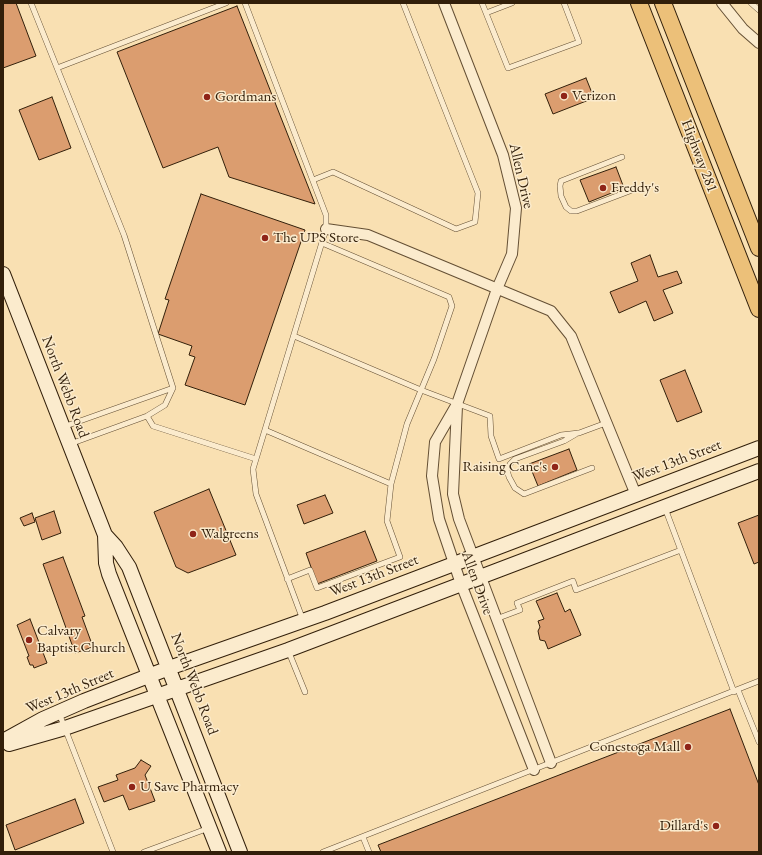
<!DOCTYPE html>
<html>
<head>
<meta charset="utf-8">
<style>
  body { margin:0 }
  #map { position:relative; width:762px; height:855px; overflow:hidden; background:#f9e0b2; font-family:"EB Garamond",serif }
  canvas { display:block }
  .frame { position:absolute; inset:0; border:4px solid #321f0a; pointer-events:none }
</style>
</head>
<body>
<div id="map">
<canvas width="762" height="855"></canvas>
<div class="frame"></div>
</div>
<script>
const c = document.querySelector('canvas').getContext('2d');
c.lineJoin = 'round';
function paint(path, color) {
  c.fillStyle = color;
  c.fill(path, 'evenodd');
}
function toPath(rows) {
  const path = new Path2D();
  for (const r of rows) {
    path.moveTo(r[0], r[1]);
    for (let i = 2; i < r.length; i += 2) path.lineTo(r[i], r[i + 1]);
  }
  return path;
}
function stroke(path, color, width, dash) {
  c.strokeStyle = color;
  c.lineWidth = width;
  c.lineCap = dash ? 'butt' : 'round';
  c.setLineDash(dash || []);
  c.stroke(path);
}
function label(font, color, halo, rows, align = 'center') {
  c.font = font + ' "EB Garamond",serif';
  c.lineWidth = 3;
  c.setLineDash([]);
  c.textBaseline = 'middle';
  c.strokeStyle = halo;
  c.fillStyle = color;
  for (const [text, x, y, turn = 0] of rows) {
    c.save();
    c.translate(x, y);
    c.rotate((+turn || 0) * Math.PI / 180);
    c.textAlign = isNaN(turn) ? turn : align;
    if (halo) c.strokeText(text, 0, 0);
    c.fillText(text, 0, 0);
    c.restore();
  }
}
const building = toPath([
  [3,3,16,3,36,56,3,68,3,3],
  [237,6,315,204,229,177,218,147,163,168,117,52,237,6],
  [586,78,594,98,553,114,545,94,586,78],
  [52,97,71,148,39,160,19,110,52,97],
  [616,167,624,188,589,202,580,180,616,167],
  [201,194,305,230,245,405,185,385,195,357,189,355,192,346,158,334,169,300,165,299,201,194],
  [650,255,658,277,677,271,682,283,663,290,673,313,654,321,646,301,619,313,610,292,638,281,631,263,650,255],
  [685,370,702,412,677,422,660,380,685,370],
  [569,449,577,470,538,486,529,464,569,449],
  [209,489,236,555,188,573,176,567,154,512,209,489],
  [325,495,333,513,304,524,297,505,325,495],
  [54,511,61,533,42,540,35,518,54,511],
  [32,513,35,522,24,526,20,518,32,513],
  [759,515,759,562,754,564,738,523,759,515],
  [365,531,377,561,317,584,306,553,365,531],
  [63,557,85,616,82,617,93,647,75,653,43,564,63,557],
  [557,593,565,612,570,609,581,635,548,649,545,641,540,640,538,631,540,627,538,621,544,619,536,601,557,593],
  [30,619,47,663,34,668,33,665,30,665,27,657,29,656,17,625,30,619],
  [730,709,759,785,759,852,381,852,378,845,730,709],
  [141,760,151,766,145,775,155,801,129,810,123,795,104,802,98,787,118,780,116,775,135,768,141,760],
  [75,799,84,823,15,850,6,825,75,799]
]);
paint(building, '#db9d6f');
stroke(building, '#321f0a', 1);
const service = toPath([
  [31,3,124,235,173,388,165,405,147,416,70,444],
  [245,3,326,215,326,229,253,469,256,494,303,620],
  [482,3,508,68,579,42,564,3],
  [751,3,759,10],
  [486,13,512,3],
  [57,68,226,3],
  [622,157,561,181,560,186,561,196,566,207,571,211,577,211,635,189],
  [313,180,333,172,456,229,475,222,478,193,403,3],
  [294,336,421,390,490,416,491,436,499,459,561,435,579,433,606,423],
  [147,416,153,426,256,459],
  [63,427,173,388],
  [265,430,391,484,407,424,434,359,452,306,449,297,322,243],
  [576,434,564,441,515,459,510,464,507,470,509,477,515,488,524,494,592,468],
  [665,508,734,692],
  [287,579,310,570,317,588,400,557,387,521,391,484],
  [496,619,520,610,517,603,573,581,576,590,681,550],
  [288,650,305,692],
  [738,690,759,742],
  [59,713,113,852],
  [363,837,369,852],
  [144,852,209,828],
  [323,852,759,681]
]);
const minor = toPath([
  [444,3,503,155,516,208,512,254,497,289,457,404,435,442,432,476,439,519,461,584,534,770],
  [722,3,743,29,759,43],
  [326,229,368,235,551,311,571,336,636,495],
  [457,406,453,494,459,519,551,763]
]);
const secondary = toPath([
  [3,274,105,535,106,563,109,574,219,852],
  [105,535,116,547,129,567,240,852],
  [3,741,43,719,84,701,169,668,325,613,759,448],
  [9,744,65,728,288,650,759,471]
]);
const trunk = toPath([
  [639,3,759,309],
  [663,3,759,248]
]);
stroke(service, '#644f34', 6);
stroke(minor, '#644f34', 12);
stroke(secondary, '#321f0a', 16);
stroke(trunk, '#321f0a', 18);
stroke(service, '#fbebcd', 5);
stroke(minor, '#fbebcd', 10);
stroke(secondary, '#fbebcd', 14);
stroke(trunk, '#ecc079', 16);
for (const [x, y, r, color] of [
  [564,96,4,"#8f2418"],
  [207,97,4,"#8f2418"],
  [603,188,4,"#8f2418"],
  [265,238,4,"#8f2418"],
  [555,467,4,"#8f2418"],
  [193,534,4,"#8f2418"],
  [29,640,4,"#8f2418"],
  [688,747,4,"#8f2418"],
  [132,787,4,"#8f2418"],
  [716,826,4,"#8f2418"]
]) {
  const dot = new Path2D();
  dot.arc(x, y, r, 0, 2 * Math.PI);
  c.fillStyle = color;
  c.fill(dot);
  stroke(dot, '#fbebcd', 1.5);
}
label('15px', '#321f0a', '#fbebcd', [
  ["Verizon",572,96],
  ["Gordmans",215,97],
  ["Freddy's",611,188],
  ["The UPS Store",273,238],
  ["Raising Cane's",547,467,"right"],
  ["Walgreens",201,534],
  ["Calvary",37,631],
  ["Baptist Church",37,648],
  ["Conestoga Mall",680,747,"right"],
  ["U Save Pharmacy",140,787],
  ["Dillard's",708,826,"right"]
], 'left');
label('15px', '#321f0a', '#fbebcd', [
  ["Highway 281",699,156,69],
  ["Allen Drive",521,176,77],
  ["North Webb Road",65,387,69],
  ["West 13th Street",677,461,-21],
  ["West 13th Street",374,576,-21],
  ["Allen Drive",477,583,70],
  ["North Webb Road",194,684,69],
  ["West 13th Street",70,691,-23]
]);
</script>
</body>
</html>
